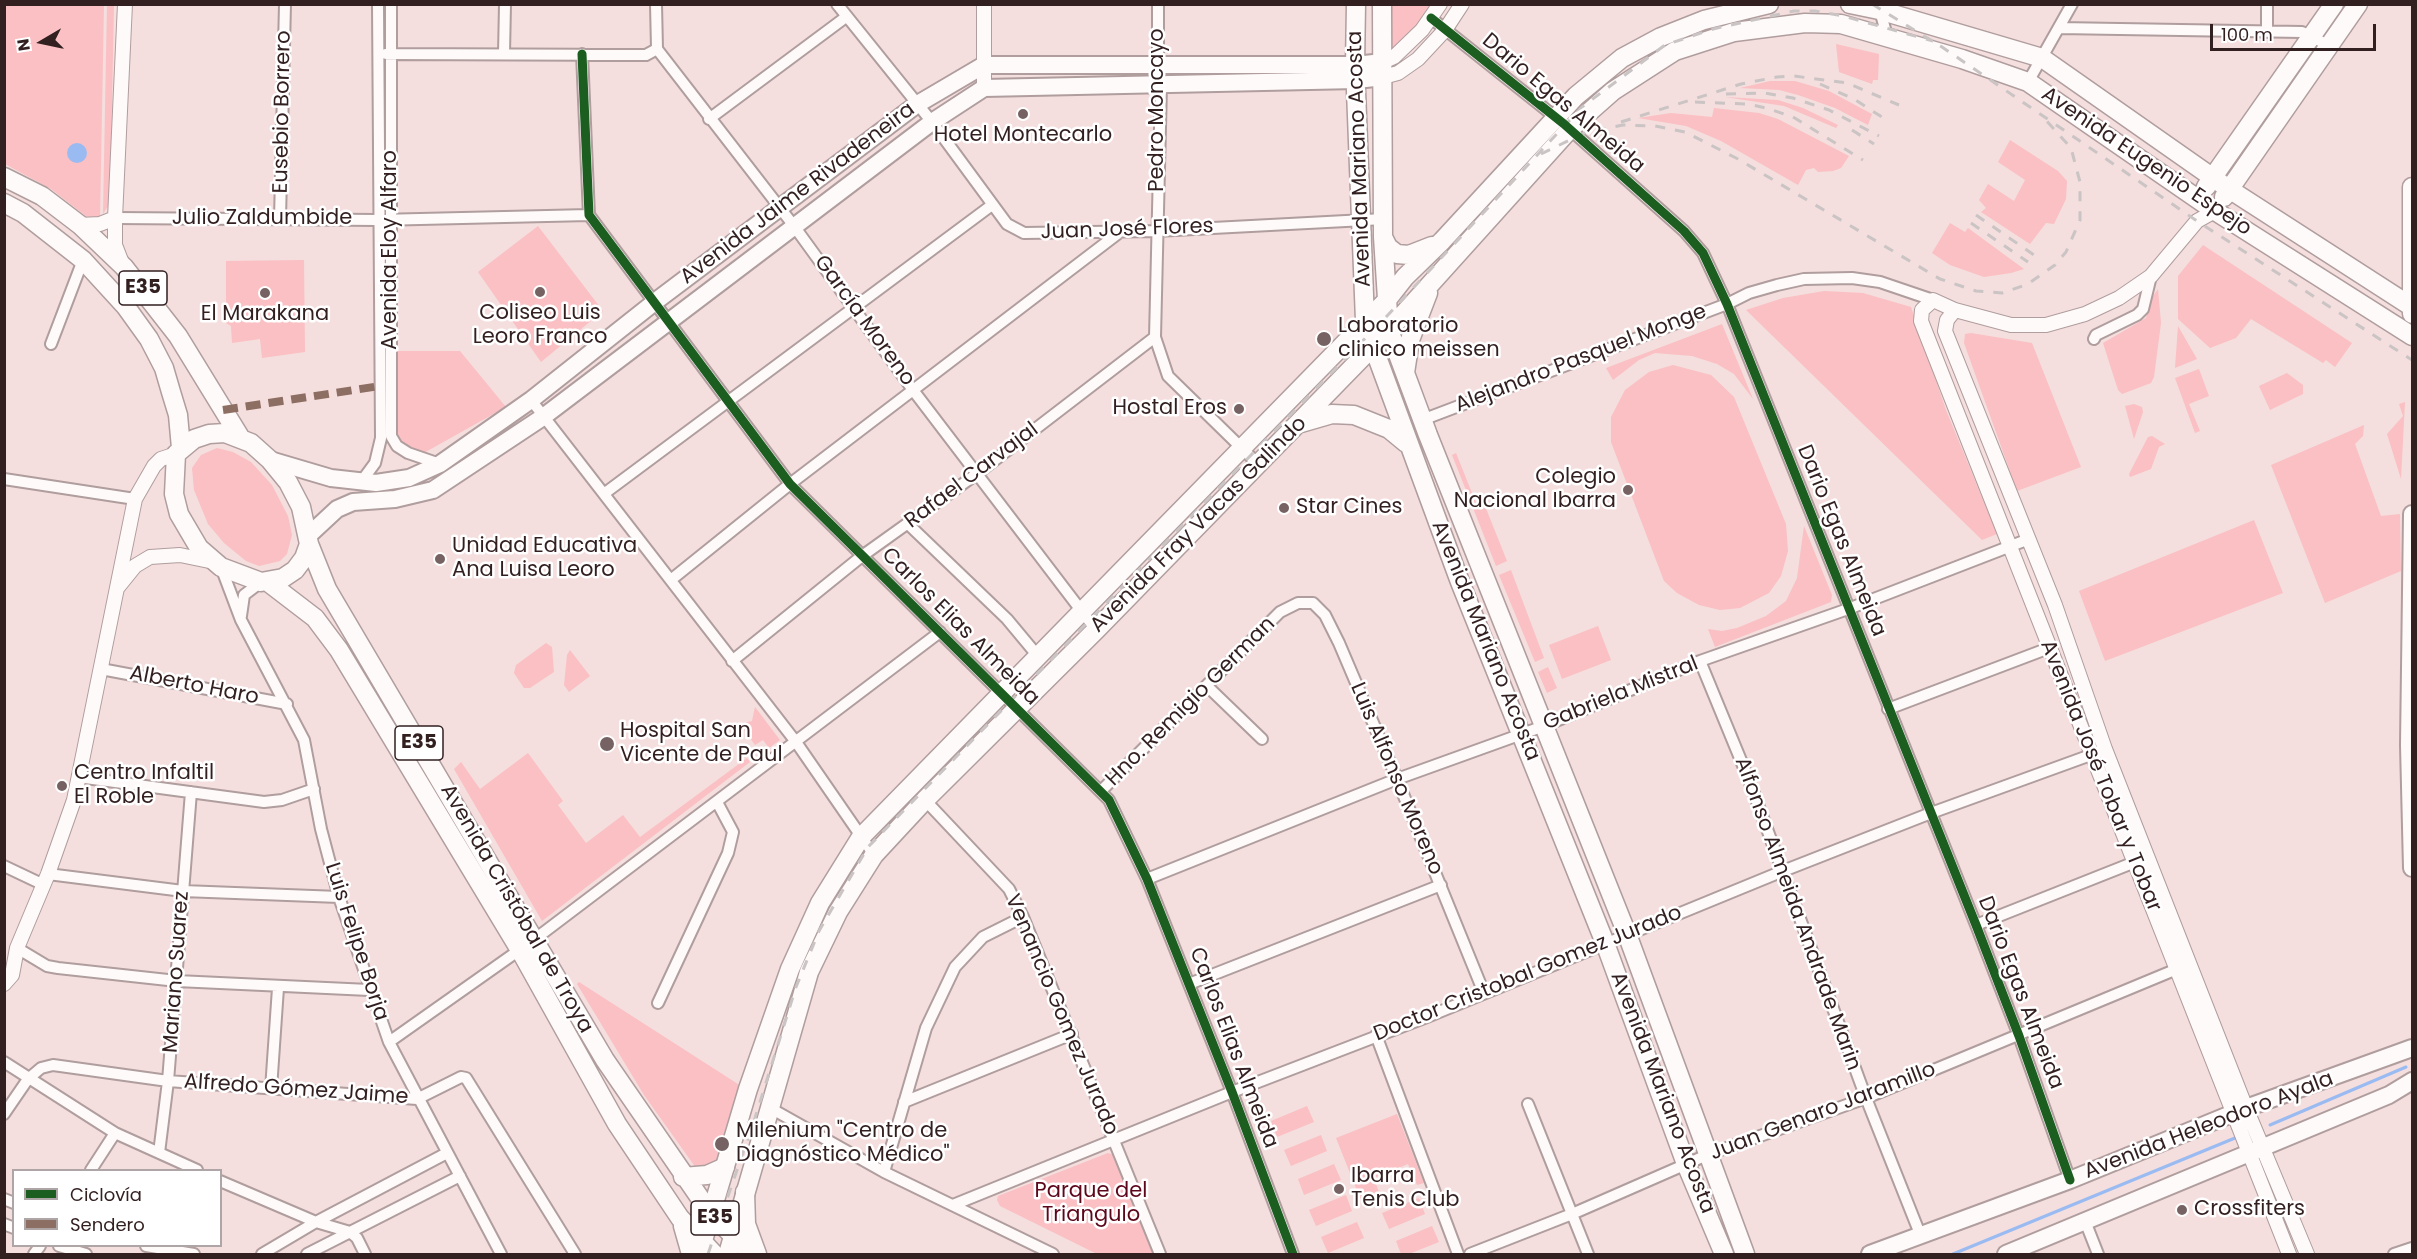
<!DOCTYPE html>
<html>
<head>
<meta charset="utf-8">
<style>
  body { margin:0 }
  #map { position:relative; width:2417px; height:1259px; overflow:hidden; background:#f5dede; font-family:Poppins,sans-serif }
  canvas { display:block }
  .frame { position:absolute; inset:0; border:6px solid #321f20; pointer-events:none }
  .legend { position:absolute; left:12px; top:1169px; width:210px; height:78px; box-sizing:border-box; background:#fff; border:2px solid #ada5a6; margin:0; padding:8px 10px; list-style:none; font-size:18px; color:#321f20 }
  .legend li { display:flex; align-items:center; gap:12px; height:30px }
  .legend b { width:30px; border:2px solid #ada5a6 }
  .north { position:absolute; left:12px; top:12px; width:60px; height:60px; -webkit-text-stroke:4px #fff; paint-order:stroke; rotate:261deg; font-size:16px; font-weight:700; line-height:24px; text-align:center; color:#321f20 }
  .north::after { content:''; display:block; margin:auto; width:21px; height:27px; background:#321f20; clip-path:polygon(50% 0,100% 100%,50% 72%,0 100%) }
  .scale { position:absolute; left:2210px; top:24px; width:166px; height:27px; box-sizing:border-box; border:3px solid #321f20; border-top:0; padding-left:8px; font-size:18px; line-height:21px; white-space:nowrap; color:#321f20; -webkit-text-stroke:4px #fff; paint-order:stroke }
</style>
</head>
<body>
<div id="map">
<canvas width="2417" height="1259"></canvas>
<div class="frame"></div>
<ul class="legend">
<li><b style="height:8px;background:#1b5e20"></b>Ciclovía</li>
<li><b style="height:8px;background:#8d6e63"></b>Sendero</li>
</ul>
<div class="north">N</div>
<div class="scale">100 m</div>
</div>
<script>
const c = document.querySelector('canvas').getContext('2d');
c.lineJoin = 'round';
function paint(path, color) {
  c.fillStyle = color;
  c.fill(path, 'evenodd');
}
function toPath(rows) {
  const path = new Path2D();
  for (const r of rows) {
    if (r.length === 3) {
      path.moveTo(r[0] + r[2], r[1]);
      path.arc(r[0], r[1], r[2], 0, 2 * Math.PI);
      continue;
    }
    path.moveTo(r[0], r[1]);
    for (let i = 2; i < r.length; i += 2) path.lineTo(r[i], r[i + 1]);
  }
  return path;
}
function stroke(path, color, width, dash) {
  c.strokeStyle = color;
  c.lineWidth = width;
  c.lineCap = dash ? 'butt' : 'round';
  c.setLineDash(dash || []);
  c.stroke(path);
}
function label(font, color, halo, rows, align = 'center') {
  c.font = font + ' Poppins,sans-serif';
  c.lineWidth = 5;
  c.setLineDash([]);
  c.textBaseline = 'middle';
  c.strokeStyle = halo;
  c.fillStyle = color;
  for (const [text, x, y, turn = 0] of rows) {
    c.save();
    c.translate(x, y);
    c.rotate((+turn || 0) * Math.PI / 180);
    c.textAlign = isNaN(turn) ? turn : align;
    if (halo) c.strokeText(text, 0, 0);
    c.fillText(text, 0, 0);
    c.restore();
  }
}
paint(toPath([
  [4,5,104,5,100,218,91,220,51,189,5,164],
  [107,5,114,5,110,203,103,214],
  [1387,5,1433,5,1420,24,1388,53],
  [1836,44,1879,54,1878,80,1873,80,1872,84,1839,72],
  [1770,81,1795,81,1829,91,1872,114,1868,125,1835,108,1798,95,1779,90,1740,88],
  [1725,97,1778,100,1803,108,1838,125,1836,128,1784,106],
  [1714,108,1759,113,1778,119,1849,156,1841,168,1833,171,1818,172,1814,168,1806,170,1798,185,1721,141,1686,126,1638,118,1671,113,1712,117],
  [2010,140,2058,171,2067,181,2066,199,2054,224,2046,223,2030,244,1981,212,1986,208,1979,200,1988,184,2014,201,2025,180,1998,162],
  [1950,223,1965,232,1968,228,2024,269,2011,273,1984,277,1950,265,1932,253],
  [538,226,603,311,541,362,478,272],
  [2203,245,2352,343,2335,367,2326,360,2323,363,2251,319,2236,338,2210,348,2178,319,2178,276],
  [304,260,305,352,262,358,260,339,232,343,231,326,226,323,226,261],
  [2158,289,2161,323,2154,377,2151,383,2122,394,2118,390,2103,343,2146,318,2151,299],
  [1824,291,1863,293,1911,307,1946,410,1997,534,1982,540,1746,310,1783,298],
  [1722,324,1753,399,1734,374,1717,364,1692,356,1655,353,1639,360,1613,380,1606,368],
  [2178,326,2197,359,2175,368],
  [1971,333,2032,343,2081,467,2017,491,1964,343,1965,334],
  [396,351,460,351,506,407,422,454,393,436],
  [1673,365,1711,375,1734,397,1786,524,1788,551,1781,576,1769,593,1740,608,1720,610,1699,605,1677,593,1664,581,1611,442,1611,417,1625,390,1649,372],
  [2199,369,2209,396,2189,404,2200,431,2195,433,2175,378],
  [2287,373,2303,385,2303,394,2270,410,2259,386],
  [2405,402,2401,479,2387,434,2403,416,2399,404],
  [2134,404,2142,407,2143,412,2134,439,2125,406],
  [2364,425,2363,436,2355,444,2381,516,2400,514,2401,571,2325,603,2271,465],
  [2152,436,2165,444,2159,447,2151,469,2130,477,2129,474,2148,437],
  [217,448,233,452,251,462,272,485,288,516,292,535,287,554,280,561,259,566,246,561,224,543,208,524,194,490,192,468,201,455],
  [1456,453,1478,508,1485,506,1507,561,1496,566,1452,455],
  [2254,520,2283,593,2105,661,2079,591],
  [1804,526,1832,595,1831,602,1715,647,1708,629,1722,631,1737,628,1766,616,1786,601,1797,578],
  [1511,570,1544,658,1535,662,1499,575],
  [1598,626,1611,660,1562,679,1549,645],
  [546,643,552,647,554,672,530,688,524,688,514,673,516,665],
  [570,650,590,676,569,692,564,685,567,655],
  [1548,667,1557,688,1547,693,1538,672],
  [755,707,780,740,769,748,763,740,755,745,740,724,752,721],
  [528,753,563,801,558,805,586,843,623,815,640,837,747,758,750,762,542,921,454,769,461,762,480,789],
  [579,982,741,1086,718,1163,708,1168,696,1168,644,1095,577,984],
  [1307,1106,1314,1122,1277,1137,1271,1121],
  [1397,1114,1424,1183,1417,1185,1408,1164,1374,1178,1382,1201,1364,1208,1336,1138],
  [1321,1135,1327,1151,1291,1166,1284,1150],
  [1108,1153,1117,1156,1155,1254,1097,1254,1000,1206,997,1200,998,1196],
  [1334,1164,1341,1180,1304,1195,1298,1179],
  [1346,1195,1352,1211,1316,1226,1309,1210],
  [1419,1198,1425,1214,1389,1229,1382,1213],
  [1357,1222,1364,1238,1328,1253,1321,1237],
  [1432,1226,1439,1242,1409,1254,1401,1254,1396,1241]
]), '#fac0c3');
paint(toPath([
  [77,153,10]
]), '#99bbf2');
stroke(toPath([
  [2270,1125,2406,1067],
  [1953,1254,2235,1138]
]), '#99bbf2', 3);
const minor = toPath([
  [391,4,391,436,397,446,408,453,440,464],
  [656,4,657,49,794,226,913,390,1096,630],
  [837,4,932,122,1007,224,1024,233,1156,231,1384,219],
  [1158,4,1158,64,1161,85,1155,337,1168,376,1258,464],
  [1879,7,1887,36],
  [1431,18,1564,124,1684,231,1703,253,1727,304,1976,925,2019,1036,2070,1180],
  [2059,28,2302,32,2328,45],
  [2267,32,2267,4],
  [386,54,646,55,657,49],
  [504,54,505,4],
  [582,54,589,215,790,484,1109,800,1147,879,1232,1092,1293,1254],
  [2028,82,2072,4],
  [709,119,846,17],
  [115,218,378,220,589,215],
  [280,219,285,4],
  [2094,339,2096,335,2137,315,2143,309,2151,276],
  [51,344,83,260],
  [531,400,796,742,874,855],
  [1422,420,1727,304,1749,293,1777,285,1804,279,1852,278,1880,282,1933,300],
  [4,479,135,499],
  [361,482,375,463,381,438,378,4],
  [605,493,992,205],
  [908,524,1007,619,1037,655],
  [221,567,241,620,304,740,321,829,339,897,389,1042,501,1254],
  [672,579,790,484,1120,232],
  [241,616,244,595,261,582],
  [732,661,862,556,978,473,1155,337],
  [1700,661,1749,780,1866,1098,1920,1234],
  [101,669,287,704],
  [1207,686,1262,739],
  [1888,709,2049,648],
  [78,777,264,802,282,800,314,789],
  [1101,791,1280,612,1298,603,1313,603,1325,615,1339,643,1397,779,1484,993],
  [925,800,1009,889,1023,917,1160,1254],
  [4,866,44,885],
  [48,874,183,891,339,897],
  [1147,879,1397,779,1544,726,1700,661,1848,609,2029,539],
  [1976,925,2135,862],
  [17,948,47,966,58,968,177,981,369,990],
  [1189,984,1441,885],
  [658,1003,728,853,733,832,717,802],
  [1376,1035,1458,1254],
  [389,1042,535,939,940,632],
  [4,1062,115,1133,197,1170],
  [271,1089,278,988],
  [904,1102,1072,1034],
  [1528,1104,1588,1254],
  [772,1109,884,1172,1053,1254],
  [4,1114,28,1079,41,1068,53,1065,168,1081,417,1099,461,1077,466,1078,575,1254],
  [159,1153,168,1081,191,792],
  [91,1170,115,1133],
  [884,1172,926,1028,955,967,983,937,1023,917],
  [220,1181,316,1222,350,1232,357,1238,365,1254],
  [4,1199,14,1203],
  [953,1205,1232,1092,1427,1017,1783,871,1931,813,2099,752],
  [2085,1221,2098,1254],
  [4,1224,14,1228],
  [59,1246,86,1254],
  [146,1246,194,1254],
  [34,1254,40,1246],
  [262,1254,316,1222,447,1153],
  [307,1254,460,1176],
  [1470,1254,1572,1214,1707,1155,1866,1098,2177,969],
  [2394,1254,2412,1248]
]);
const tertiary = toPath([
  [984,4,984,88],
  [1383,62,1394,57,1422,30,1440,4],
  [1383,77,1398,73,1418,59,1445,30,1462,4],
  [2215,211,2197,221,2151,276,2119,298,2085,314,2046,325,2011,325,1955,310,1933,300,1922,310,1921,321,2289,1254],
  [115,218,115,245,122,263],
  [80,225,100,224,115,218,125,4],
  [1955,310,1947,320,1945,331,2055,605,2105,749,2246,1108,2307,1254],
  [118,587,135,566,150,557,180,555,214,562],
  [4,984,12,975,17,948,48,874,74,800,135,499,154,466,161,459,176,454]
]);
const secondary = toPath([
  [270,460,331,478,376,483,409,478,440,464,531,400,656,301,916,105,984,65,1355,65,1383,62],
  [2412,514,2409,745,2412,868],
  [309,535,337,509,353,502,395,499,433,490,543,417,932,122,984,88,1357,80,1383,77],
  [1870,1254,2070,1180,2246,1108,2412,1048],
  [2006,1254,2389,1095,2412,1081]
]);
const primary = toPath([
  [1356,4,1355,65,1365,321,1369,335,1460,582,1605,943,1686,1164,1724,1254],
  [1382,4,1383,237,1389,330,1428,435,1627,934,1745,1254],
  [1850,4,1879,10,2042,58,2229,189,2412,307],
  [2206,187,2334,4],
  [2224,197,2358,4],
  [1383,237,1388,247,1397,254,1409,255,1432,246],
  [2412,314,2412,187],
  [1405,373,1410,340,1428,293],
  [1301,423,1332,414,1354,415,1389,429,1406,443],
  [699,1254,748,1089,790,969,820,903,861,837,1387,300,1405,277,1442,241,1576,96,1622,58,1661,37,1704,20,1769,4],
  [728,1254,809,972,838,912,874,855,925,800,1096,630,1389,330,1570,129,1613,91,1675,51,1734,32,1805,23,1841,24,1962,59,2028,82,2215,211,2412,336]
]);
const trunk = toPath([
  [4,177,42,196,80,225,124,267,178,336,240,437],
  [4,203,23,213,83,260,126,307,149,339,164,368,171,392,178,415,181,448],
  [225,433,251,443,270,460,288,482,301,507,309,544,304,558,295,570,283,578,261,582,221,567,199,548,179,514,174,494,176,454,194,439,209,434,225,433],
  [309,544,327,589,605,1060,711,1214,752,1254],
  [268,582,315,618,339,650,520,950,617,1124,680,1218,714,1254],
  [683,1177,707,1175,725,1167],
  [745,1192,746,1224,757,1254],
  [683,1226,691,1254]
]);
stroke(minor, '#b09d9d', 14);
stroke(tertiary, '#b09d9d', 16);
stroke(secondary, '#b09d9d', 20);
stroke(primary, '#b09d9d', 21);
stroke(trunk, '#b09d9d', 21);
stroke(minor, '#fefafa', 10);
stroke(tertiary, '#fefafa', 14);
stroke(secondary, '#fefafa', 16);
stroke(primary, '#fefafa', 18);
stroke(trunk, '#fefafa', 18);
stroke(toPath([
  [1872,4,1942,47,2197,221,2412,360],
  [1820,84,1854,99,1888,121],
  [1726,94,1765,93,1793,98,1829,110,1879,136],
  [1695,102,1748,104,1766,108,1793,117,1863,160],
  [1621,122,1741,84,1777,77,1794,76,1847,83,1899,105],
  [1852,130,1874,144],
  [1541,154,1584,133,1623,125,1655,126,1685,132,1738,159,1940,279,1976,291,2002,293,2028,284,2055,265,2066,252,2080,220,2080,182,2071,148,2043,117],
  [1976,215,2034,255],
  [1971,223,2028,262],
  [708,1254,755,1118,796,987,819,931,868,847,1386,317,1582,107,1665,45,1713,29,1794,11,1815,11,1843,16,1933,41]
]), '#cac4c4', 3, [10, 10]);
stroke(toPath([
  [223,410,380,386]
]), '#8d6e63', 8, [15, 8]);
stroke(toPath([
  [1431,18,1564,124,1684,231,1703,253,1727,304,1976,925,2019,1036,2070,1180],
  [582,54,589,215,790,484,1109,800,1147,879,1232,1092,1293,1254]
]), '#1b5e20', 9);
for (const [x, y, r, color] of [
  [1023,114,6,"#766262"],
  [540,292,6,"#766262"],
  [265,293,6,"#766262"],
  [1324,339,8,"#766262"],
  [1239,409,6,"#766262"],
  [1628,490,6,"#766262"],
  [1284,508,6,"#766262"],
  [440,559,6,"#766262"],
  [607,744,8,"#766262"],
  [62,786,6,"#766262"],
  [722,1144,8,"#766262"],
  [1339,1189,6,"#766262"],
  [2182,1210,6,"#766262"]
]) {
  const dot = new Path2D();
  dot.arc(x, y, r, 0, 2 * Math.PI);
  c.fillStyle = color;
  c.fill(dot);
  stroke(dot, '#fff', 2);
}
for (const [x, y, w] of [
  [143,288,48],
  [419,743,48],
  [715,1218,48]
]) {
  const box = new Path2D();
  box.roundRect(x - w / 2, y - 17, w, 34, 4.5);
  c.fillStyle = '#fff';
  c.fill(box);
  stroke(box, '#321f20', 1.5);
}
label('bold 20px', '#321f20', null, [
  ["E35",143,288],
  ["E35",419,743],
  ["E35",715,1218]
]);
label('21px', '#321f20', '#fff', [
  ["Dario Egas Almeida",1563,104,40],
  ["Pedro Moncayo",1158,110,-90],
  ["Eusebio Borrero",283,112,-89],
  ["Avenida Mariano Acosta",1360,159,-92],
  ["Avenida Eugenio Espejo",2146,162,34],
  ["Avenida Jaime Rivadeneira",798,194,-37],
  ["Julio Zaldumbide",262,219],
  ["Juan José Flores",1127,230,-2],
  ["Avenida Eloy Alfaro",391,250,-90],
  ["García Moreno",864,321,54],
  ["Alejandro Pasquel Monge",1581,359,-21],
  ["Rafael Carvajal",972,476,-37],
  ["Avenida Fray Vacas Galindo",1199,525,-45],
  ["Dario Egas Almeida",1841,541,68],
  ["Carlos Elias Almeida",960,627,45],
  ["Avenida Mariano Acosta",1485,641,68],
  ["Alberto Haro",194,686,11],
  ["Gabriela Mistral",1621,694,-22],
  ["Hno. Remigio German",1191,702,-45],
  ["Avenida José Tobar y Tobar",2100,776,68],
  ["Luis Alfonso Moreno",1396,779,67],
  ["Avenida Cristóbal de Troya",516,909,60],
  ["Alfonso Almeida Andrade Marin",1797,914,70],
  ["Luis Felipe Borja",356,942,72],
  ["Mariano Suarez",177,972,-86],
  ["Doctor Cristobal Gomez Jurado",1528,974,-22],
  ["Dario Egas Almeida",2020,993,69],
  ["Venancio Gomez Jurado",1061,1015,67],
  ["Carlos Elias Almeida",1233,1048,69],
  ["Alfredo Gómez Jaime",296,1090,4],
  ["Avenida Mariano Acosta",1662,1093,69],
  ["Juan Genaro Jaramillo",1823,1112,-21],
  ["Avenida Heleodoro Ayala",2209,1126,-21]
]);
label('21px', '#321f20', '#fff', [
  ["Hotel Montecarlo",1023,136,"center"],
  ["Coliseo Luis",540,314,"center"],
  ["Leoro Franco",540,338,"center"],
  ["El Marakana",265,315,"center"],
  ["Laboratorio",1338,327],
  ["clinico meissen",1338,351],
  ["Hostal Eros",1227,409,"right"],
  ["Colegio",1616,478,"right"],
  ["Nacional Ibarra",1616,502,"right"],
  ["Star Cines",1296,508],
  ["Unidad Educativa",452,547],
  ["Ana Luisa Leoro",452,571],
  ["Hospital San",620,732],
  ["Vicente de Paul",620,756],
  ["Centro Infaltil",74,774],
  ["El Roble",74,798],
  ["Milenium \"Centro de",736,1132],
  ["Diagnóstico Médico\"",736,1156],
  ["Ibarra",1351,1177],
  ["Tenis Club",1351,1201],
  ["Crossfiters",2194,1210]
], 'left');
label('21px', '#5d071b', '#fff', [
  ["Parque del",1091,1192],
  ["Triangulo",1091,1216]
]);
</script>
</body>
</html>
